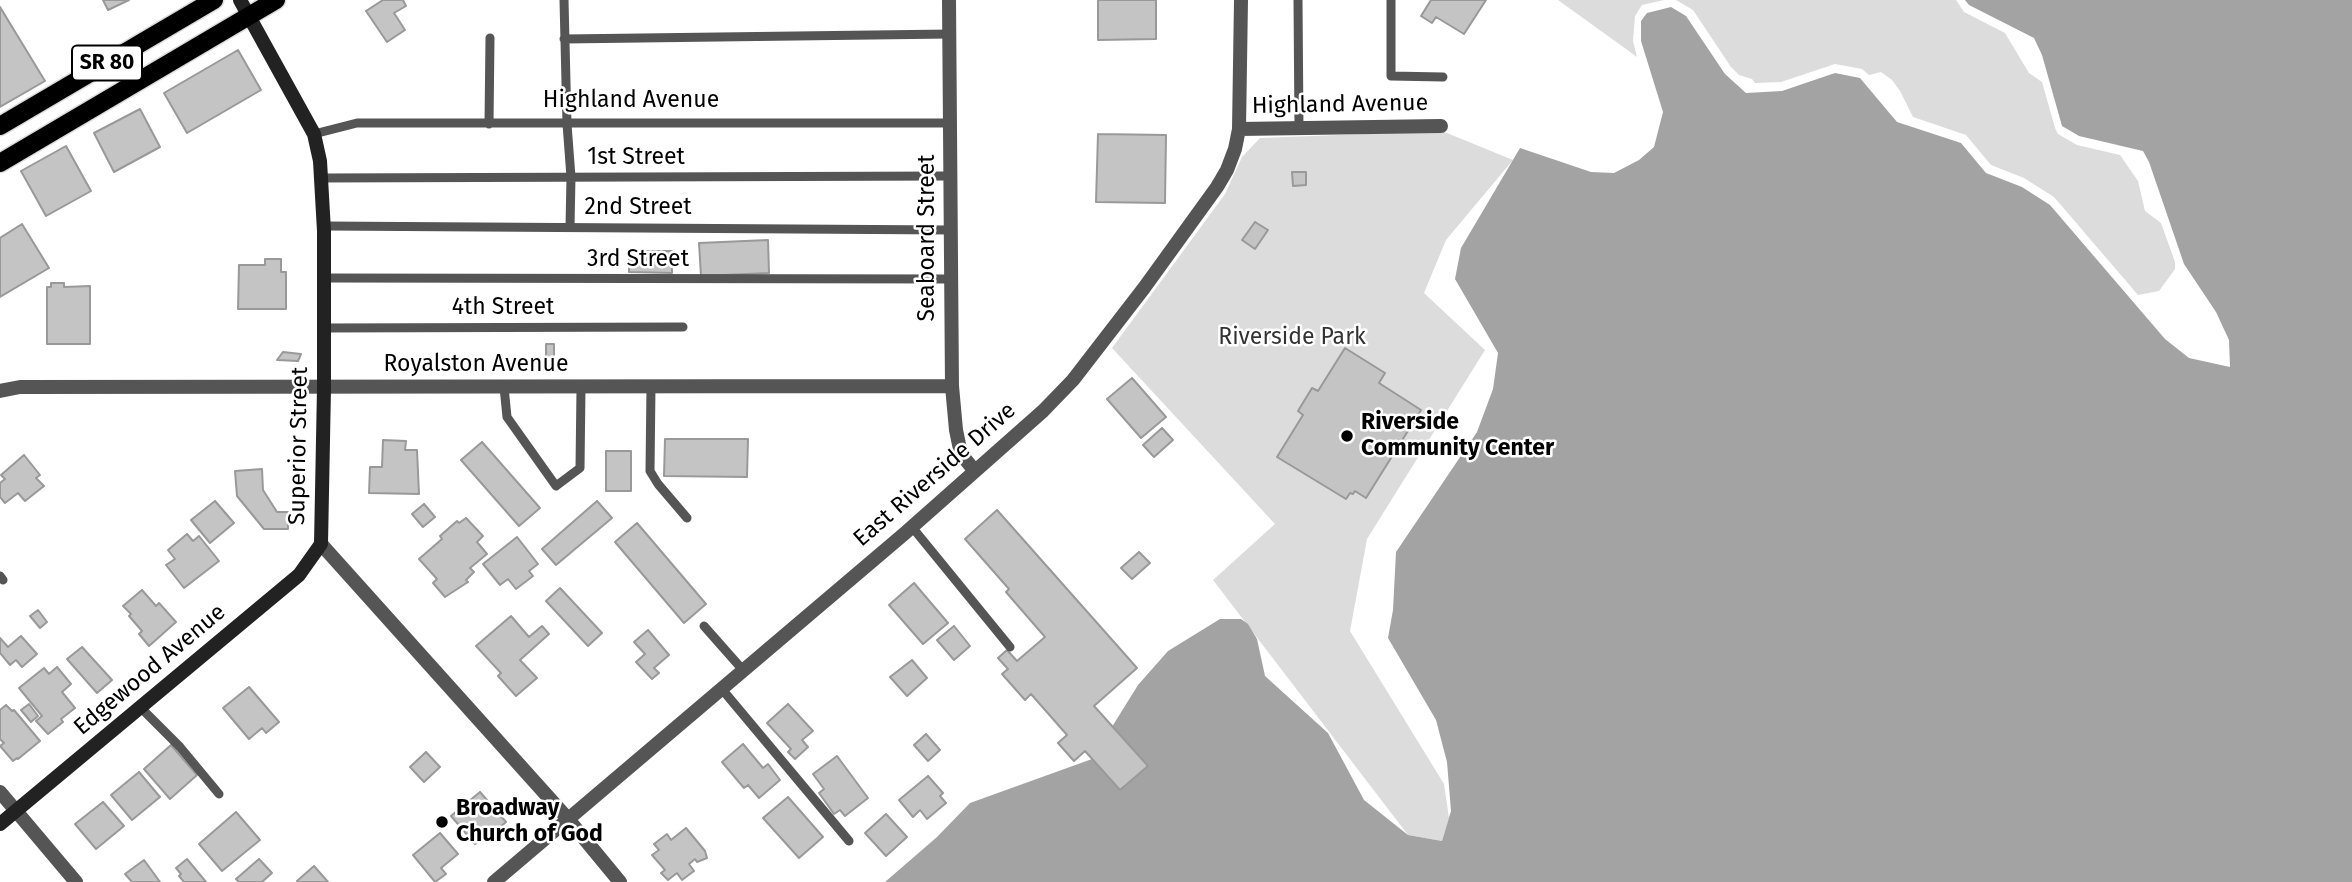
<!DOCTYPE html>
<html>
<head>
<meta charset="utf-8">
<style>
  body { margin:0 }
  canvas { display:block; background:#fff }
</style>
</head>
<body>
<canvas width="2352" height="882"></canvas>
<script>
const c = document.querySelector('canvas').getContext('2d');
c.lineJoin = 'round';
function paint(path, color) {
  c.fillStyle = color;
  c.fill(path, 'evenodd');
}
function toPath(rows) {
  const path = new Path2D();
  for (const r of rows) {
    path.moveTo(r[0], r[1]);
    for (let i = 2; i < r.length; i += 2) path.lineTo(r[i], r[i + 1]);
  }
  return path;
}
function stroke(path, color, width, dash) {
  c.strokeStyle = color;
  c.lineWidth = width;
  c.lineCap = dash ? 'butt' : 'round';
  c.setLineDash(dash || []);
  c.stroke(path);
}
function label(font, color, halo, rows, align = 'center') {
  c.font = font + ' "Fira Sans",sans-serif';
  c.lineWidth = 5;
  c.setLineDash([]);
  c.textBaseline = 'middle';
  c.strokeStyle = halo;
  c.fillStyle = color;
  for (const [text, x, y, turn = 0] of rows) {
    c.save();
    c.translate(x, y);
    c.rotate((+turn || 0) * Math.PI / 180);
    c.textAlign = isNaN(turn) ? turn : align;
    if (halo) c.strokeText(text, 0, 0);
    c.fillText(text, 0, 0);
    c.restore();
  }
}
paint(toPath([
  [1558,0,1664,0,1642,5,1635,16,1633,41,1637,57],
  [1676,0,1956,0,1964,12,2005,33,2029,73,2042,82,2055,128,2058,134,2077,145,2120,155,2138,181,2145,211,2161,223,2175,262,2175,269,2159,291,2138,295,2054,197,2024,178,1991,165,1966,135,1913,117,1900,91,1892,80,1881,72,1869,75,1862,69,1835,64,1781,82,1755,83,1752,79,1739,75,1731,67,1693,10],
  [1442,131,1513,160,1446,240,1424,293,1485,350,1367,539,1350,631,1444,784,1449,818,1442,841,1408,835,1213,580,1275,524,1112,348,1225,194,1242,157,1260,138]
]), '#dcdcdc');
paint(toPath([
  [1965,0,2352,0,2352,882,885,882,937,837,970,803,1092,759,1138,685,1168,651,1220,619,1241,619,1248,624,1257,639,1265,676,1328,733,1364,800,1408,835,1442,841,1451,811,1447,762,1436,720,1388,638,1393,610,1396,552,1477,432,1493,389,1498,353,1455,279,1461,248,1520,148,1591,172,1614,173,1639,160,1654,147,1663,112,1641,41,1641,21,1647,13,1671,7,1686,16,1725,74,1746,93,1782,91,1835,73,1860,78,1897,122,1961,143,1986,173,2022,187,2050,205,2165,339,2189,358,2230,367,2229,340,2216,312,2184,264,2149,162,2143,151,2079,136,2062,126,2042,55,2034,38,1969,5]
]), '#a3a3a3');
const building = toPath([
  [103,0,129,0,108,10,103,0],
  [383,0,403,0,406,6,394,13,405,30,387,42,366,11,383,0],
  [1098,0,1156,0,1156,39,1098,40,1098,0],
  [1431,0,1486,0,1464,34,1436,17,1432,23,1421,16,1431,0],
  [0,7,45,81,0,107,0,7],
  [238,50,261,90,187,133,164,93,238,50],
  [140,109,160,147,114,172,94,133,140,109],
  [1098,134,1166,135,1165,203,1096,202,1098,134],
  [66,146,91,191,46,216,21,171,66,146],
  [1292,172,1306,172,1306,185,1293,186,1292,172],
  [1255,222,1268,230,1255,249,1242,240,1255,222],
  [22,224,49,268,0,297,0,238,22,224],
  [768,240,769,273,701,276,699,243,768,240],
  [629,251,672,251,672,273,629,272,629,251],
  [265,259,281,259,281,272,286,272,286,309,238,309,239,265,265,265,265,259],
  [51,283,64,283,64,287,90,286,90,344,47,344,47,287,51,287,51,283],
  [546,344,554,344,554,361,546,361,546,344],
  [1345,348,1385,373,1379,383,1421,410,1366,498,1355,491,1353,494,1350,493,1346,499,1277,457,1303,415,1298,411,1312,388,1318,391,1345,348],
  [283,352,301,354,298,361,277,360,283,352],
  [1132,378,1166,417,1141,438,1107,399,1132,378],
  [1162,428,1173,440,1154,457,1143,445,1162,428],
  [665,439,748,439,747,477,664,476,665,439],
  [383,440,406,441,405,450,417,450,419,494,369,493,370,467,382,467,383,440],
  [482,442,540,508,519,526,461,460,482,442],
  [606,451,631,451,631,491,606,491,606,451],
  [24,455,40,475,36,478,44,486,25,501,18,493,5,503,0,497,0,483,5,479,1,475,24,455],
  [262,469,263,490,277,512,288,512,288,529,264,529,237,496,235,471,262,469],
  [215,501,234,523,210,543,191,520,215,501],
  [597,501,612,518,556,565,542,549,597,501],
  [424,504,435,517,423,527,412,514,424,504],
  [997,510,1137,668,1094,706,1148,766,1120,790,1085,751,1074,761,1058,743,1067,735,1031,694,1025,700,1002,674,1008,669,998,658,1007,650,1017,661,1045,637,1006,592,1009,589,965,539,997,510],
  [466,518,483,536,477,542,487,554,470,568,474,572,466,580,468,582,445,597,433,583,437,579,419,559,442,539,440,536,457,521,459,523,466,518],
  [637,523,706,604,684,623,615,542,637,523],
  [187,534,193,541,199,536,219,561,184,588,166,565,175,559,168,550,187,534],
  [517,537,538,564,529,571,533,576,516,589,508,579,500,585,483,564,517,537],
  [1139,552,1150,563,1132,579,1121,568,1139,552],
  [914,583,948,623,923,644,889,605,914,583],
  [560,588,602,633,588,646,546,601,560,588],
  [142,590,156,606,159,603,176,622,149,646,139,634,142,631,129,616,131,614,123,606,142,590],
  [38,610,47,622,40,628,30,616,38,610],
  [511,616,529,637,542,626,549,634,520,660,537,678,516,696,498,676,501,673,476,646,511,616],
  [954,626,970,646,954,660,937,640,954,626],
  [648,630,669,655,654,668,659,673,652,679,636,662,645,654,634,642,648,630],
  [21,636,37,654,22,667,16,660,10,665,0,653,0,638,8,647,21,636],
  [82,647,112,680,97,693,67,659,82,647],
  [912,660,927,678,907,696,890,677,912,660],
  [57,667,71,684,62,692,75,708,61,719,63,722,48,734,36,721,42,716,19,688,44,668,49,674,57,667],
  [249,687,279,722,266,733,262,728,249,739,223,708,249,687],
  [29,704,38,716,31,722,21,710,29,704],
  [788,704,813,731,802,740,808,747,795,759,788,752,791,749,767,723,788,704],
  [6,705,12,711,14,710,40,741,18,759,17,758,13,761,0,746,4,743,0,739,0,710,6,705],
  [926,734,940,750,928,761,914,745,926,734],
  [743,744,763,768,768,764,780,780,759,798,748,785,744,788,722,762,743,744],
  [171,745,197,775,170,799,144,769,171,745],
  [426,752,440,767,424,782,410,767,426,752],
  [837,756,868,798,845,816,840,810,834,814,819,793,824,789,813,774,837,756],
  [139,772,160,797,132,820,111,795,139,772],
  [928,776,943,793,940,796,946,803,927,819,920,810,913,817,899,800,928,776],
  [480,792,506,822,491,835,486,829,484,832,486,835,475,844,451,816,480,792],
  [788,797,823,837,799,858,763,818,788,797],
  [103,802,124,826,96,849,75,824,103,802],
  [236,812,260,840,222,871,199,844,236,812],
  [886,814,907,837,886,856,865,833,886,814],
  [686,828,705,851,707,858,697,862,695,859,689,864,694,871,682,880,677,873,668,880,661,873,665,870,652,855,659,850,654,844,667,834,671,840,686,828],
  [440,833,458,854,441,868,446,874,435,882,413,855,440,833],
  [187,859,206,882,184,882,179,876,181,874,176,868,187,859],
  [259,859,272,873,262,882,239,882,236,879,259,859],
  [144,860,160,882,132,882,125,874,144,860],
  [314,866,328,882,298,882,297,881,314,866]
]);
paint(building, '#c4c4c4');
stroke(building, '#999', 2);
const primary = toPath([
  [0,126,214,0],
  [0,163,276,0]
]);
stroke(primary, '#dbdbdb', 21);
stroke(toPath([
  [564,0,567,124,571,177,570,227],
  [1298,0,1299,128],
  [1391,0,1391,76,1443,77],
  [564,39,950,34],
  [489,124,490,38],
  [314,134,357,123,950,123],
  [322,178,951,176],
  [324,226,951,230],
  [324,278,952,279],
  [323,328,683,327],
  [651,386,650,471,658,484,687,518],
  [504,387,507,417,556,486,580,468,581,388],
  [912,527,1010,647],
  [0,576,3,580],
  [704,626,742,669],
  [721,688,849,841],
  [141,708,180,747,219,794]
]), '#555', 9);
stroke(toPath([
  [949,0,952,386,956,430,961,454,974,470],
  [1239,129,1441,126],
  [0,391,20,387,952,386],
  [321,544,568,819,620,882],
  [0,792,76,882],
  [494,882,904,534,1043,411,1073,380,1144,288,1217,187,1227,170,1235,149,1239,129,1241,0]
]), '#555', 14);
stroke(toPath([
  [0,824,299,575,321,544,324,388,324,231,320,161,314,134,240,0]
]), '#222', 14);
stroke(primary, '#000', 18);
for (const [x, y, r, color] of [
  [1347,436,7,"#000"],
  [442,822,7,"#000"]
]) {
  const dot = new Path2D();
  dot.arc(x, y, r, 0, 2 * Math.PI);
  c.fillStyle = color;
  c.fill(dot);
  stroke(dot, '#fff', 2.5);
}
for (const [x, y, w] of [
  [107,63,70]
]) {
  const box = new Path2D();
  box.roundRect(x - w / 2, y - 17.5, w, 35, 5);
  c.fillStyle = '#fff';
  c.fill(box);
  stroke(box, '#000', 2);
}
label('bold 21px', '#000', null, [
  ["SR 80",107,63]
]);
label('23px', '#000', '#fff', [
  ["Highland Avenue",631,101],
  ["Highland Avenue",1340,105,-1],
  ["1st Street",636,158],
  ["2nd Street",638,208],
  ["Seaboard Street",928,238,-90],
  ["3rd Street",638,260],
  ["4th Street",503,308],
  ["Royalston Avenue",476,365],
  ["Superior Street",299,446,-89],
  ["East Riverside Drive",935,475,-41],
  ["Edgewood Avenue",150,670,-40]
]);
label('23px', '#333', '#fff', [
  ["Riverside Park",1292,338]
]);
label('bold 23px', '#000', '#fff', [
  ["Riverside",1361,423],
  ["Community Center",1361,449],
  ["Broadway",456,809],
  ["Church of God",456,835]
], 'left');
</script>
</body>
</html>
